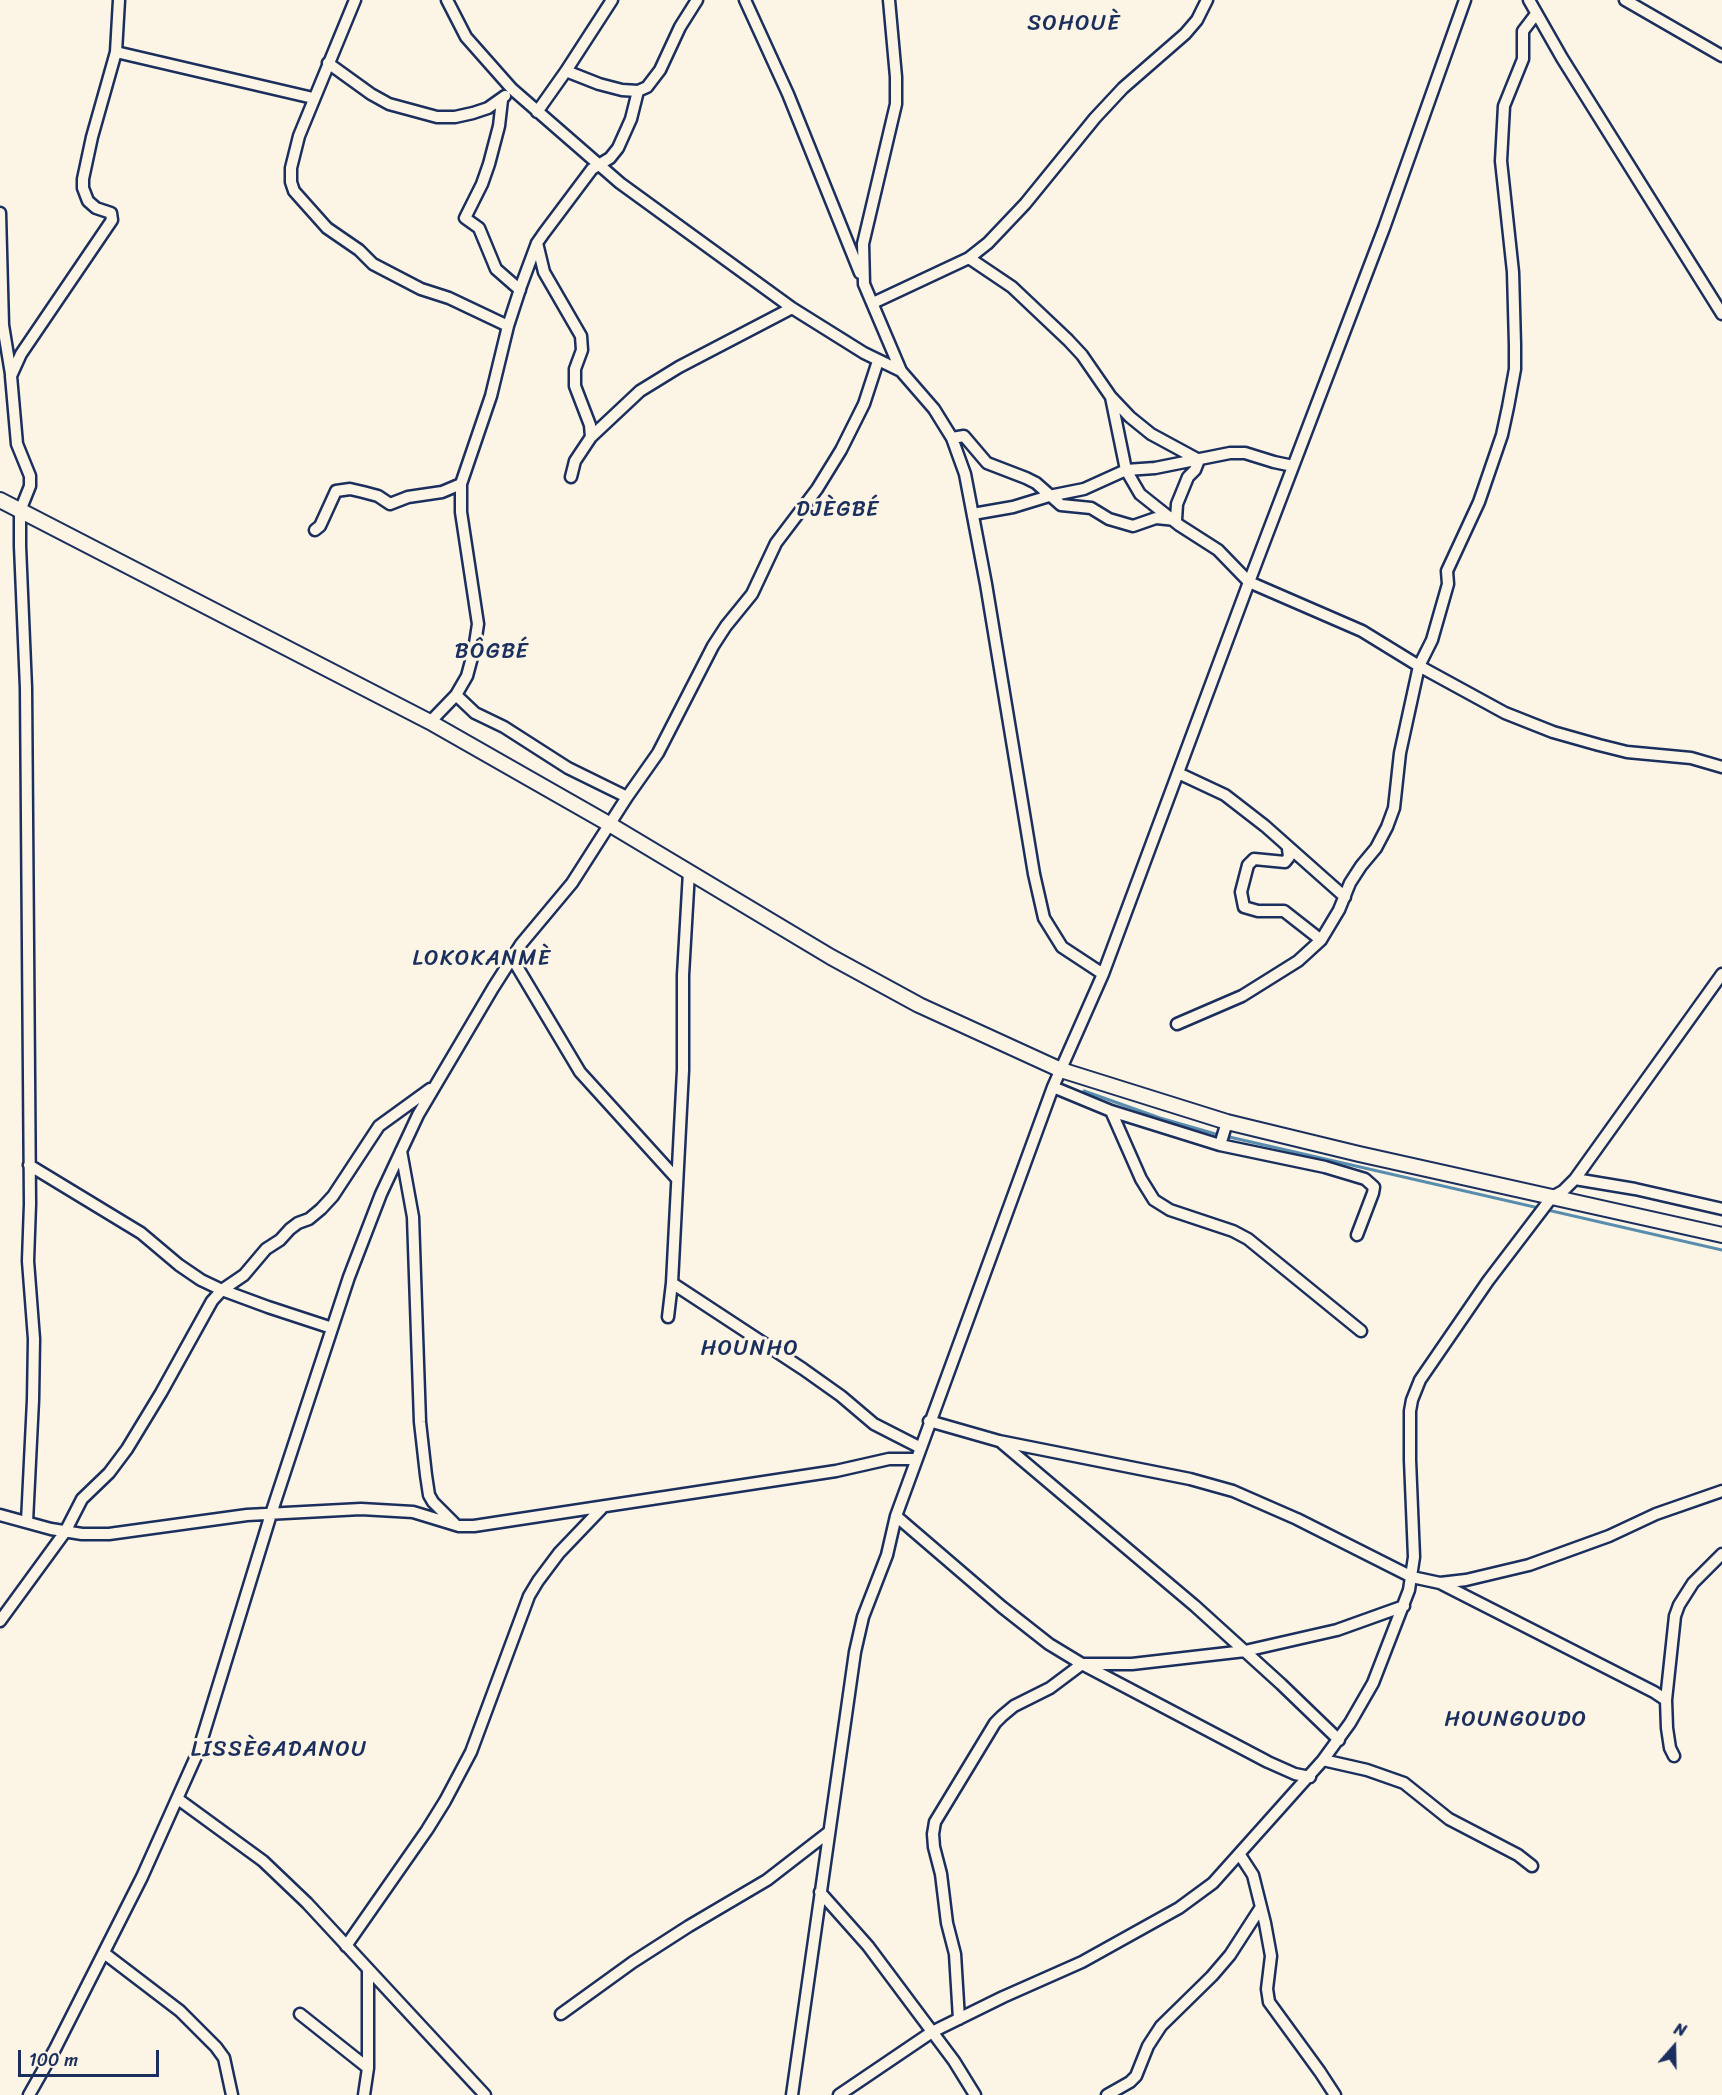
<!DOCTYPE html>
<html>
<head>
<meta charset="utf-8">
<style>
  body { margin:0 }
  #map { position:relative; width:1722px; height:2095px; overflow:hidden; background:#fcf5e5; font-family:Sriracha,sans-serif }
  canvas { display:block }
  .north { position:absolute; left:1644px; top:2017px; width:60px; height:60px; -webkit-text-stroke:4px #fcf5e5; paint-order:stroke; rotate:20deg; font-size:16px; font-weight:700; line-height:24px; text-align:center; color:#1b2f5e }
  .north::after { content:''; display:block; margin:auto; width:21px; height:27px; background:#1b2f5e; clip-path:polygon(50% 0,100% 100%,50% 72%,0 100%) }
  .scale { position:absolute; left:18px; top:2050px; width:141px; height:27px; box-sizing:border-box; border:3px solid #1b2f5e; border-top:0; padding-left:8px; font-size:18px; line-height:21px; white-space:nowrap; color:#1b2f5e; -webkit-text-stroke:4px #fcf5e5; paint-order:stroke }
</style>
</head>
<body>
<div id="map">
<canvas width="1722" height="2095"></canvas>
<div class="north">N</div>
<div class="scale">100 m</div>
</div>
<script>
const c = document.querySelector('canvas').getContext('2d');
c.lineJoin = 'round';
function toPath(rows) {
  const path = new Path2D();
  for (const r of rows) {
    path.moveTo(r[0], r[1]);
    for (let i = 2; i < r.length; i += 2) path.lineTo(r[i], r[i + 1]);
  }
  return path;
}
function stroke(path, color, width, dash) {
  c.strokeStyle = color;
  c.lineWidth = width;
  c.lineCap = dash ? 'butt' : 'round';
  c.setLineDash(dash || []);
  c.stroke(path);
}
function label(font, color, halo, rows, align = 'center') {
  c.font = font + ' Sriracha,sans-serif';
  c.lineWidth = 6;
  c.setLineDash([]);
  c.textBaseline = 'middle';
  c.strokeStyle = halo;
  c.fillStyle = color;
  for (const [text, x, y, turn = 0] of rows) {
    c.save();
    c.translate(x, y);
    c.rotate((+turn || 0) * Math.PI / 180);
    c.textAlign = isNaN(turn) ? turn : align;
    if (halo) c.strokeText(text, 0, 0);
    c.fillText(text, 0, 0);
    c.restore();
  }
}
stroke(toPath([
  [1084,1091,1160,1118,1219,1135],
  [1225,1136,1722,1250]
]), '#598dae', 3);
const minor = toPath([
  [355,0,299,136,291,168,291,182,294,191,327,228,359,250,373,264,421,289,449,298,508,326],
  [447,0,466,37,512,89,620,183,792,308,864,353,901,371],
  [745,0,788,94,860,273],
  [889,0,896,77,896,104,863,244,864,284,901,371,934,409,952,438,965,474,986,584,1034,874,1044,918,1062,947,1103,974],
  [1529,0,1562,58,1722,314],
  [1625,0,1722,56],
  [116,52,313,98],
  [328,63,371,94,389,104,437,117,455,117,473,113,488,108,505,96],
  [566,71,599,84,622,90,638,91,647,87,660,70,680,27,697,0],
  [502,100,499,126,489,164,482,184,465,218,479,228,496,269,520,290],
  [537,112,566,71,612,0],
  [0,213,3,325,11,374],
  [537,243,544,272,581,336,582,350,575,369,575,386,590,425,591,437,575,461,571,477],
  [873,303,969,258,988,243,1025,204,1095,118,1123,88,1185,34,1197,20,1207,0],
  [1111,397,1126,470,1140,494,1179,525,1218,550,1249,582,1362,631,1419,666,1505,713,1553,732,1599,745,1627,752,1691,758,1722,767],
  [591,437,640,391,679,367,792,308],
  [952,438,964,436,987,463,1026,478,1036,483,1061,505,1091,508,1109,519,1133,526,1156,518,1176,520,1177,504,1188,477,1195,470,1199,460,1151,434,1130,417,1111,397,1082,355,1068,340,1012,287,969,258],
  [973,514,1013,507,1049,496,1084,489,1126,470,1155,468,1230,453,1245,453,1274,462,1293,466],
  [315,530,320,526,336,491,350,489,363,492,378,496,390,504,408,497,442,492,461,484],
  [456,695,475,713,504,727,568,768,627,797],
  [430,722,456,695,467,676,474,650,478,624,461,512,461,484,491,396,508,326,521,286,537,243,544,233,592,169,610,158,618,148,631,119,638,91],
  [1178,773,1225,795,1265,826,1345,897],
  [1288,849,1289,857,1285,862,1254,859,1248,865,1241,892,1244,907,1258,911,1284,911,1321,940],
  [512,958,580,1072,677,1179],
  [1177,1024,1242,996,1298,961,1321,940,1339,910,1350,883,1361,866,1376,848,1387,827,1394,808,1400,753,1419,666,1432,640,1448,584,1447,571,1479,502,1502,435,1508,407,1515,369,1515,345,1513,272,1501,161,1504,106,1523,59,1523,31,1536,14],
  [1053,1087,1111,1111,1220,1145,1325,1167,1365,1179,1374,1187,1373,1193,1357,1235],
  [1111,1111,1141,1179,1154,1200,1170,1210,1233,1231,1248,1239,1361,1331],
  [1220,1145,1227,1122],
  [401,1151,413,1217,420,1422,426,1475,429,1495,433,1502,454,1523],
  [29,1165,141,1233,179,1265,201,1280,222,1290,268,1307,332,1328],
  [1575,1179,1635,1189,1722,1209],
  [672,1283,803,1369,841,1396,874,1424,919,1447],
  [668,1317,672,1283,683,1070,683,975,689,872],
  [929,1421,999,1441,1190,1479,1233,1491,1297,1519,1412,1577,1440,1583,1654,1692,1666,1700],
  [1002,1443,1195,1606,1281,1684,1339,1740],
  [0,1515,51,1529,82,1534,109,1534,247,1515,361,1509,413,1512,459,1526,474,1526,836,1471,889,1459,915,1459],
  [896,1516,1002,1607,1049,1644,1082,1664,1268,1762,1295,1774,1310,1777],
  [27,1522,33,1400,34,1339,28,1261,30,1204,26,688,20,546,20,511,30,486,30,476,17,444,11,376,21,354,112,220,111,213,96,208,88,201,83,188,83,179,92,137,116,52,119,0],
  [1440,1583,1466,1580,1529,1565,1609,1536,1656,1514,1722,1491],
  [0,1621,65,1532,82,1499,109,1473,127,1449,161,1393,212,1301,222,1290,244,1275,266,1249,280,1240,290,1229,298,1223,309,1219,321,1209,333,1196,379,1126,430,1089],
  [1674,1756,1670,1748,1667,1728,1666,1700,1675,1616,1679,1605,1693,1583,1722,1554],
  [1323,1760,1367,1770,1404,1783,1449,1819,1518,1855,1532,1866],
  [178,1799,263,1861,307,1903,485,2095],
  [1240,1855,1253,1875,1265,1923,1271,1956,1267,1989,1269,2002,1320,2072,1335,2095],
  [820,1892,868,1946,954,2061,975,2095],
  [346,1946,427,1830,445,1801,471,1752,529,1596,538,1581,559,1553,602,1508],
  [104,1953,180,2011,216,2047,224,2058,232,2095],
  [300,2014,368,2068],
  [561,2014,633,1962,689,1926,767,1880,829,1832],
  [959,2019,955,1954,947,1923,941,1874,934,1847,933,1834,935,1822,995,1723,1002,1716,1014,1706,1050,1688,1082,1664,1132,1664,1245,1651,1337,1630,1404,1606],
  [29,2095,55,2049,142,1877,198,1752,271,1514,349,1277,381,1194,418,1115,493,988,521,944,572,883,627,797,658,753,713,646,726,626,752,594,776,543,817,489,841,450,864,404,878,361],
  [364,2095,368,2068,368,1969],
  [792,2095,855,1652,863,1617,887,1555,896,1516,1053,1087,1103,974,1249,582,1384,228,1465,0],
  [839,2095,932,2032,1003,1997,1082,1962,1179,1908,1213,1883,1323,1760,1350,1723,1373,1683,1409,1590,1414,1557,1410,1460,1410,1411,1412,1400,1420,1380,1488,1281,1552,1197,1563,1191,1575,1179,1722,974],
  [1107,2095,1130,2082,1136,2076,1148,2046,1161,2026,1212,1976,1230,1955,1261,1907]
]);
const major = toPath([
  [0,500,430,722,609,824,831,957,919,1005,1061,1070,1227,1122,1359,1154,1722,1235]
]);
stroke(minor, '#1b2f5e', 15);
stroke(major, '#1b2f5e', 18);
stroke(minor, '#fcf5e5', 10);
stroke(major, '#fcf5e5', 14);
c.letterSpacing = '1.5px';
label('22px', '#1b2f5e', '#fcf5e5', [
  ["SOHOUÈ",1074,24],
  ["DJÈGBÉ",838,510],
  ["BÔGBÉ",492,652],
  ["LOKOKANMÈ",482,959],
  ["HOUNHO",750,1349],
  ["HOUNGOUDO",1516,1720],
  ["LISSÈGADANOU",279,1750]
]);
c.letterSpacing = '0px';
</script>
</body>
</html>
